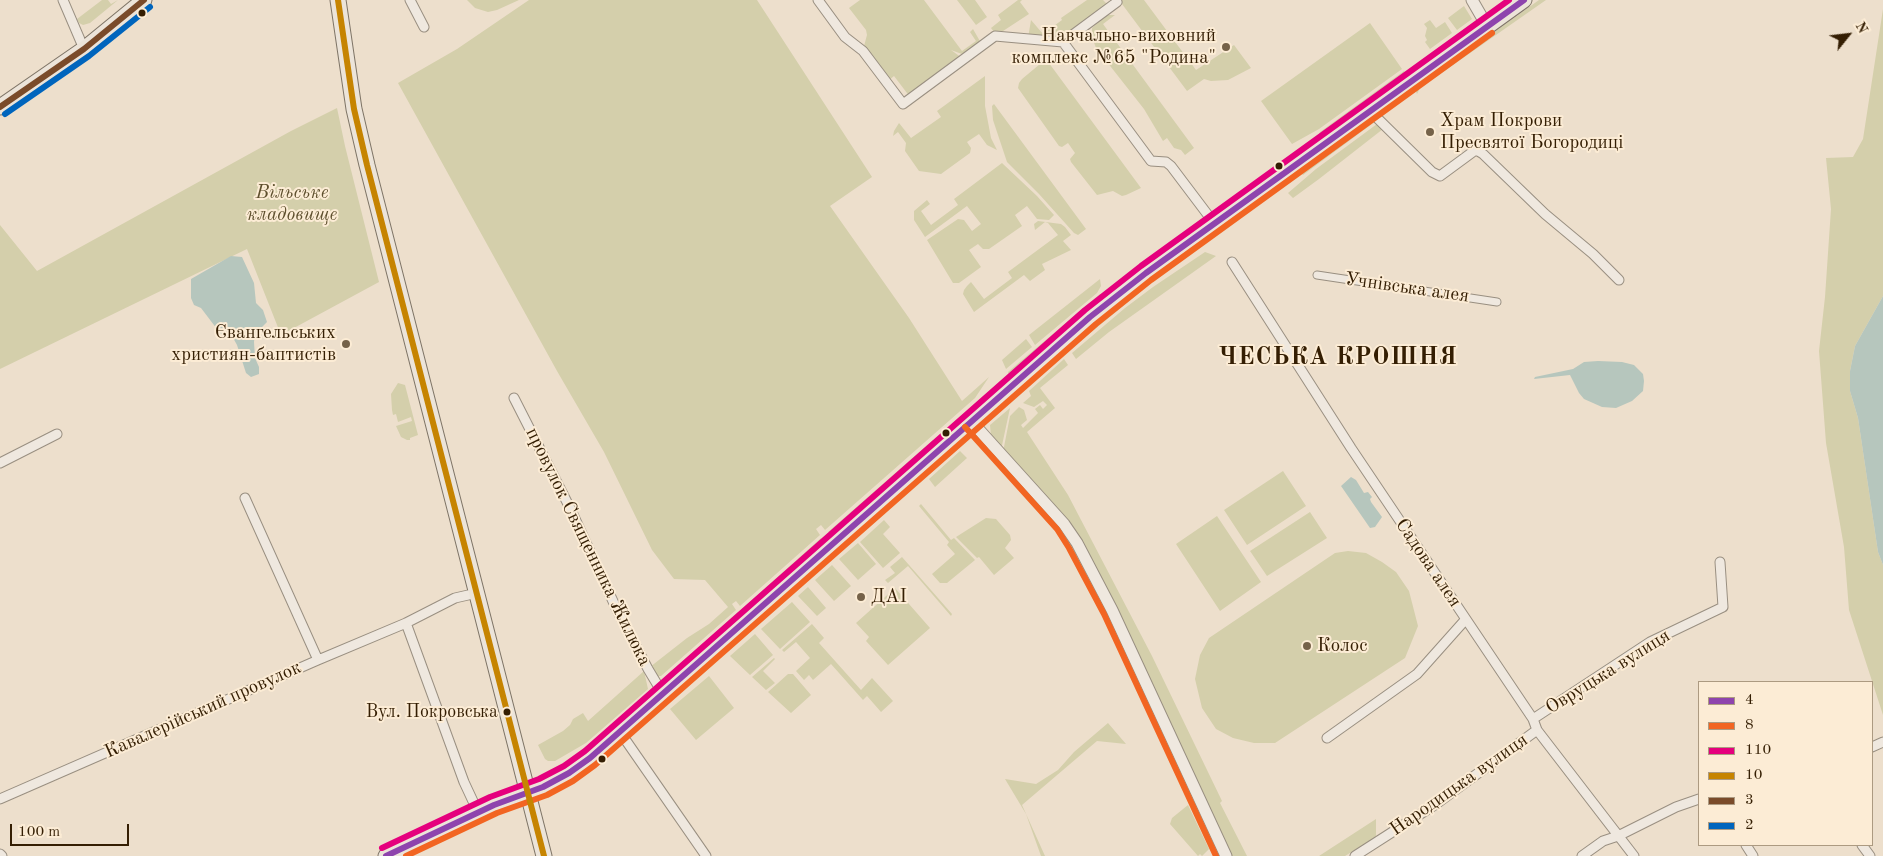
<!DOCTYPE html>
<html>
<head>
<meta charset="utf-8">
<style>
  body { margin:0 }
  #map { position:relative; width:1883px; height:856px; overflow:hidden; background:#eddfcc; font-family:"Old Standard TT",serif }
  canvas { display:block }
  .legend { position:absolute; left:1698px; top:681px; width:175px; height:165px; box-sizing:border-box; background:#fcecd5; border:1px solid #ac9a81; margin:0; padding:6px 9px; list-style:none; font-size:15px; color:#341e03 }
  .legend li { display:flex; align-items:center; gap:10px; height:25px }
  .legend b { width:25px; border:1px solid #ac9a81 }
  .north { position:absolute; left:1823px; top:10px; width:50px; height:50px; -webkit-text-stroke:4px #fcecd5; paint-order:stroke; rotate:61deg; font-size:14px; font-weight:700; line-height:20px; text-align:center; color:#341e03 }
  .north::after { content:''; display:block; margin:auto; width:18px; height:22px; background:#341e03; clip-path:polygon(50% 0,100% 100%,50% 72%,0 100%) }
  .scale { position:absolute; left:10px; top:824px; width:119px; height:22px; box-sizing:border-box; border:2px solid #341e03; border-top:0; padding-left:6px; font-size:15px; line-height:18px; white-space:nowrap; color:#341e03; -webkit-text-stroke:4px #fcecd5; paint-order:stroke }
</style>
</head>
<body>
<div id="map">
<canvas width="1883" height="856"></canvas>
<ul class="legend">
<li><b style="height:6px;background:#8e44ad"></b>4</li>
<li><b style="height:6px;background:#f26522"></b>8</li>
<li><b style="height:6px;background:#e5007d"></b>110</li>
<li><b style="height:6px;background:#c68401"></b>10</li>
<li><b style="height:6px;background:#7a4b2a"></b>3</li>
<li><b style="height:6px;background:#0065bd"></b>2</li>
</ul>
<div class="north">N</div>
<div class="scale">100 m</div>
</div>
<script>
const c = document.querySelector('canvas').getContext('2d');
c.lineJoin = 'round';
function paint(path, color) {
  c.fillStyle = color;
  c.fill(path, 'evenodd');
}
function toPath(rows) {
  const path = new Path2D();
  for (const r of rows) {
    path.moveTo(r[0], r[1]);
    for (let i = 2; i < r.length; i += 2) path.lineTo(r[i], r[i + 1]);
  }
  return path;
}
function stroke(path, color, width, dash) {
  c.strokeStyle = color;
  c.lineWidth = width;
  c.lineCap = dash ? 'butt' : 'round';
  c.setLineDash(dash || []);
  c.stroke(path);
}
function label(font, color, halo, rows, align = 'center') {
  c.font = font + ' "Old Standard TT",serif';
  c.lineWidth = 4;
  c.setLineDash([]);
  c.textBaseline = 'middle';
  c.strokeStyle = halo;
  c.fillStyle = color;
  for (const [text, x, y, turn = 0] of rows) {
    c.save();
    c.translate(x, y);
    c.rotate((+turn || 0) * Math.PI / 180);
    c.textAlign = isNaN(turn) ? turn : align;
    if (halo) c.strokeText(text, 0, 0);
    c.fillText(text, 0, 0);
    c.restore();
  }
}
paint(toPath([
  [102,0,108,0,111,4,118,0,90,23,83,25,79,23,77,19],
  [467,0,519,0,497,10,488,12,475,8],
  [529,0,757,0,872,177,830,206,909,318,962,401,989,377,975,398,825,530,821,525,816,529,820,535,740,606,736,601,732,604,736,610,661,676,658,676,650,667,687,638,709,624,728,607,705,580,674,579,652,550,604,452,557,371,398,83,457,49],
  [860,0,924,0,962,51,976,41,970,32,973,29,981,43,965,54,962,54,951,50,962,58,910,97,894,76,888,81,865,50,864,46,867,35,866,30,849,8],
  [957,0,975,0,987,17,976,25],
  [1018,0,1022,0,1020,2,1029,14,1000,33,994,32,991,28,1001,20,998,15],
  [1087,0,1103,0,1108,5,1062,42,1028,38,1031,20,1043,34,1062,20,1061,18],
  [1119,0,1144,0,1196,70,1234,45,1251,68,1228,80,1211,81,1204,79,1187,91],
  [1539,0,1546,0,1420,88,1417,94,1415,89],
  [1464,6,1472,19,1457,30,1448,18],
  [1883,9,1883,296,1855,346,1850,371,1850,391,1858,418,1878,552,1883,565,1883,715,1849,610,1844,547,1826,443,1819,351,1825,297,1831,209,1826,158,1853,157,1863,139],
  [1106,15,1115,15,1103,24,1194,148,1185,155,1181,150,1174,148,1167,138,1163,141,1144,109,1096,48,1092,37,1092,28],
  [1430,20,1436,28,1445,22,1452,33,1430,49,1425,42,1427,40,1425,36,1427,28,1424,24],
  [1370,23,1402,69,1319,129,1292,144,1261,101],
  [1046,59,1141,188,1126,195,1122,196,1113,191,1097,195,1071,162,1070,159,1075,153,1068,143,1062,147,1059,146,1018,88,1019,83,1022,79],
  [1404,71,1407,75,1317,138,1320,132],
  [985,76,985,106,991,138,997,150,987,145,979,134,967,142,971,148,970,153,941,174,919,171,905,151,906,143,898,132,893,136,894,131,899,123,911,138,941,117,937,111],
  [994,104,1086,229,1078,235,1074,233,1039,194,1007,162,993,120,992,106],
  [337,108,345,146,379,282,281,335,247,249,0,369,0,225,37,271,291,131],
  [1372,120,1376,121,1303,175,1300,172],
  [1377,124,1383,129,1319,179,1293,198,1288,193,1316,169],
  [1002,163,1037,196,1054,215,1049,220,1037,219,1027,206,1015,215,1022,226,989,249,983,249,978,244,969,250,981,267,959,283,953,283,927,240,958,219,964,220,972,231,981,224,967,206,925,237,914,220,914,211,927,200,930,204,921,211,931,225,958,205,954,199],
  [1038,221,1061,224,1065,227,1071,235,1063,241,1071,250,1042,264,1045,270,1030,281,1024,275,974,312,963,294,964,290,967,286,971,282,984,299,1012,278,1008,272,1058,235,1048,223,1045,222,1035,230,1034,224],
  [1205,252,1216,256,1109,332,1076,359,1072,353,1125,308,1153,287],
  [1100,279,1101,286,1097,293,1035,345,1029,335],
  [1137,290,1139,293,1062,356,1020,394,1017,391],
  [1100,294,1102,294,1104,296,1009,376,1008,372],
  [1026,339,1032,347,1006,369,1002,360],
  [1064,359,1068,365,1040,388,1055,408,1027,432,1068,495,1152,656,1222,801,1220,803,1247,856,1231,856,1115,604,1079,536,1071,524,1027,475,1003,452,1010,416,1019,407,1024,410,1027,420,1021,425,1023,428,1038,413,1035,409,1040,405,1043,409,1047,405,1043,401,1034,407,1023,403,1031,396,1029,391],
  [398,383,405,385,418,435,410,438,410,440,407,440,401,437,396,426,412,421,411,417,398,422,396,414,393,415,392,410,391,394],
  [1010,408,1001,450,991,436,990,425],
  [933,440,935,442,834,532,828,532],
  [960,451,967,458,935,487,929,479],
  [1283,471,1306,506,1247,545,1224,510],
  [921,504,951,540,954,538,975,560,947,583,940,583,932,574,955,554,947,545,949,542,919,506],
  [1310,512,1327,538,1267,576,1250,551],
  [1217,516,1261,582,1220,611,1176,544],
  [986,518,996,519,1010,535,1011,540,1005,548,1014,558,994,575,979,557,977,558,956,537],
  [884,520,890,527,883,534,900,553,883,568,860,542],
  [821,538,820,544,749,608,742,609],
  [858,543,876,564,858,580,839,559],
  [1348,551,1366,553,1382,562,1396,572,1409,591,1418,626,1405,658,1275,743,1254,743,1233,738,1216,729,1202,708,1195,679,1200,655,1209,638,1335,553],
  [902,557,952,614,951,616,908,566,888,583,885,580,895,573,890,567],
  [832,565,851,586,834,601,815,580],
  [808,587,826,608,817,616,798,596],
  [895,588,930,628,888,665,866,641,869,637,856,623],
  [792,602,810,622,780,649,761,629],
  [738,612,737,618,669,679,667,676],
  [812,624,824,638,819,643,861,690,872,678,893,701,881,712,867,696,863,700,831,664,813,680,809,675,804,680,796,671,810,658,796,642,784,652,782,650],
  [755,634,773,655,750,675,730,656],
  [774,658,775,659,763,671,775,683,766,690,752,677],
  [644,671,648,689,586,743,555,761,548,761,545,759,538,745,563,731,570,725,573,719,583,713,588,721],
  [788,674,793,674,811,695,791,713,768,692],
  [709,676,734,708,696,740,670,709],
  [1108,723,1126,744,1097,741,1022,805,1045,856,1041,856,1026,814,1005,779,1036,784,1058,770,1074,752],
  [1188,805,1209,849,1202,856,1200,854,1198,856,1170,824,1172,818],
  [1376,819,1376,836,1373,839,1345,856,1319,856]
]), '#d4cfab');
paint(toPath([
  [231,256,242,257,254,283,256,303,263,310,267,322,255,334,254,342,255,358,259,367,259,374,251,377,246,373,237,345,232,336,225,336,220,333,201,308,194,305,191,298,191,279],
  [1883,296,1883,565,1878,552,1858,418,1850,391,1850,371,1855,346],
  [1598,361,1622,362,1634,365,1643,374,1644,381,1643,391,1632,401,1616,408,1602,407,1584,399,1579,393,1570,375,1534,379,1535,377,1573,369,1584,362],
  [1351,477,1356,480,1364,493,1368,492,1372,497,1370,499,1371,502,1382,517,1375,527,1370,528,1341,486]
]), '#b6c6bd');
const pedestrian = toPath([
  [1317,275,1497,302]
]);
const minor = toPath([
  [63,0,84,49],
  [410,0,424,27],
  [818,0,845,37,863,51,903,104,995,36,1063,42,1117,2,1116,0],
  [1063,42,1151,161,1166,162,1171,166,1214,223],
  [1370,111,1432,172,1440,176,1474,151,1478,151,1483,154,1545,214,1593,254,1619,280],
  [1232,262,1351,448,1533,719,1537,730,1634,856],
  [514,398,571,510,617,610,648,669,663,694],
  [0,463,57,434],
  [245,498,318,660],
  [406,623,464,782,478,812],
  [1533,719,1650,642,1723,607,1720,562],
  [620,732,706,856],
  [1327,738,1417,674,1466,619],
  [1872,747,1883,742],
  [0,799,318,660,406,623,455,598,477,593],
  [1746,845,1753,856],
  [1862,845,1870,856],
  [0,854,2,856],
  [1355,856,1436,804,1537,730],
  [1582,856,1603,841,1618,836,1676,807,1699,799]
]);
const tertiary = toPath([
  [1472,0,1487,26],
  [971,421,1064,524,1077,543,1112,610,1226,856]
]);
const primary = toPath([
  [338,0,354,109,367,165,544,856],
  [0,107,84,49,144,0]
]);
const trunk = toPath([
  [386,856,494,805,543,787,569,773,590,758,1090,317,1146,273,1524,0]
]);
stroke(pedestrian, '#998f81', 9);
stroke(minor, '#998f81', 11);
stroke(tertiary, '#998f81', 13);
stroke(primary, '#7e7466', 17);
stroke(trunk, '#7e7466', 17);
stroke(pedestrian, '#efe8df', 7);
stroke(minor, '#efe8df', 9);
stroke(tertiary, '#efe8df', 11);
stroke(primary, '#ece4d9', 15);
stroke(trunk, '#ece4d9', 15);
stroke(toPath([
  [386,856,494,805,543,787,569,773,590,758,1090,317,1146,273,1524,0]
]), '#8e44ad', 6);
stroke(toPath([
  [965,427,1057,529,1069,548,1104,614,1216,856],
  [406,856,497,813,547,795,573,781,595,765,1096,324,1151,280,1492,33]
]), '#f26522', 6);
stroke(toPath([
  [382,848,490,797,539,779,564,766,585,751,1085,310,1141,266,1509,0]
]), '#e5007d', 6);
stroke(toPath([
  [338,0,354,109,367,165,544,856]
]), '#c68401', 6);
stroke(toPath([
  [0,107,84,49,144,0]
]), '#7a4b2a', 6);
stroke(toPath([
  [5,114,89,56,150,7]
]), '#0065bd', 6);
for (const [x, y, r, color] of [
  [142,13,4.5,"#341e03"],
  [1226,47,5,"#756249"],
  [1430,132,5,"#756249"],
  [1279,166,4.5,"#341e03"],
  [346,344,5,"#756249"],
  [946,433,4.5,"#341e03"],
  [861,597,5,"#756249"],
  [1307,646,5,"#756249"],
  [507,712,4.5,"#341e03"],
  [602,759,4.5,"#341e03"]
]) {
  const dot = new Path2D();
  dot.arc(x, y, r, 0, 2 * Math.PI);
  c.fillStyle = color;
  c.fill(dot);
  stroke(dot, '#fcecd5', 2);
}
label('18px', '#341e03', '#fcecd5', [
  ["Вул. Покровська",498,712]
], 'right');
label('19px', '#341e03', '#fcecd5', [
  ["Навчально-виховний",1216,36,"right"],
  ["комплекс №65 \"Родина\"",1216,58,"right"],
  ["Храм Покрови",1440,121],
  ["Пресвятої Богородиці",1440,143],
  ["Євангельських",336,333,"right"],
  ["християн-баптистів",336,355,"right"],
  ["ДАІ",871,597],
  ["Колос",1317,646]
], 'left');
label('italic 19px', '#5e4f2d', '#fcecd5', [
  ["Вільське",292,193],
  ["кладовище",292,215]
]);
label('19px', '#341e03', '#fcecd5', [
  ["Учнівська алея",1407,288,8],
  ["провулок Священника Жилюка",588,547,64],
  ["Садова алея",1428,563,56],
  ["Овруцька вулиця",1608,672,-32],
  ["Кавалерійський провулок",203,710,-24],
  ["Народицька вулиця",1459,785,-35]
]);
c.letterSpacing = '1px';
label('bold 24px', '#341e03', '#fcecd5', [
  ["ЧЕСЬКА КРОШНЯ",1338,358]
]);
c.letterSpacing = '0px';
</script>
</body>
</html>
